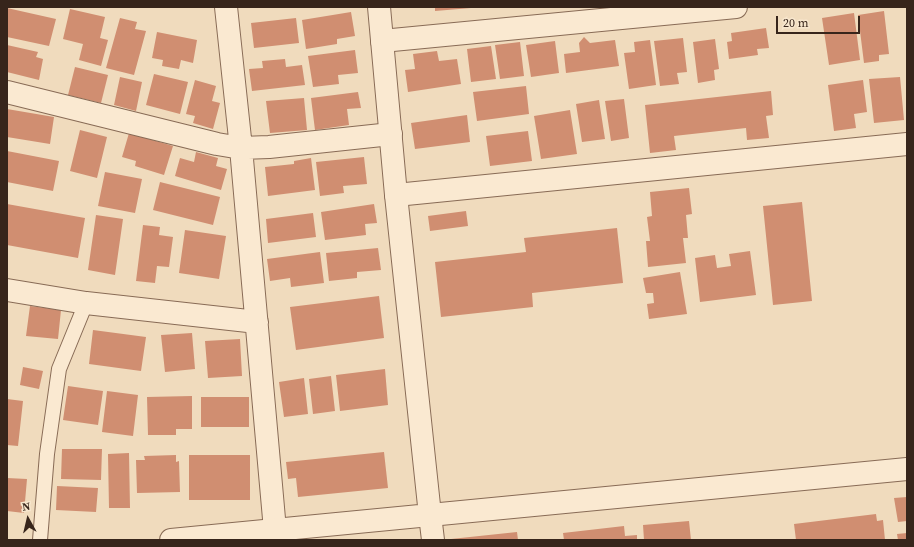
<!DOCTYPE html>
<html>
<head>
<meta charset="utf-8">
<style>
  body { margin:0 }
  #map { position:relative; width:914px; height:547px; overflow:hidden; background:#f0dbbd; font-family:"Source Serif 4",serif }
  canvas { display:block }
  .frame { position:absolute; inset:0; border:8px solid #37251b; pointer-events:none }
  .north { position:absolute; left:8px; top:499px; width:40px; height:40px; -webkit-text-stroke:3px #f7e6cd; paint-order:stroke; rotate:352deg; font-size:11px; font-weight:700; line-height:16px; text-align:center; color:#37251b }
  .north::after { content:''; display:block; margin:auto; width:14px; height:18px; background:#37251b; clip-path:polygon(50% 0,100% 100%,50% 72%,0 100%) }
  .scale { position:absolute; left:776px; top:16px; width:84px; height:18px; box-sizing:border-box; border:2px solid #37251b; border-top:0; padding-left:5px; font-size:12px; line-height:14px; white-space:nowrap; color:#37251b; -webkit-text-stroke:3px #f7e6cd; paint-order:stroke }
</style>
</head>
<body>
<div id="map">
<canvas width="914" height="547"></canvas>
<div class="frame"></div>
<div class="north">N</div>
<div class="scale">20 m</div>
</div>
<script>
const c = document.querySelector('canvas').getContext('2d');
c.lineJoin = 'round';
function paint(path, color) {
  c.fillStyle = color;
  c.fill(path, 'evenodd');
}
function toPath(rows) {
  const path = new Path2D();
  for (const r of rows) {
    path.moveTo(r[0], r[1]);
    for (let i = 2; i < r.length; i += 2) path.lineTo(r[i], r[i + 1]);
  }
  return path;
}
function stroke(path, color, width, dash) {
  c.strokeStyle = color;
  c.lineWidth = width;
  c.lineCap = dash ? 'butt' : 'round';
  c.setLineDash(dash || []);
  c.stroke(path);
}
paint(toPath([
  [435,7,471,7,471,8,435,11],
  [7,8,56,19,49,46,7,37],
  [70,9,105,17,100,38,108,40,101,66,79,60,83,44,63,39],
  [884,11,889,54,879,55,879,61,864,63,858,15],
  [351,12,355,36,337,39,337,44,306,49,302,20],
  [854,13,860,60,829,65,822,18],
  [120,18,137,22,135,29,146,31,134,75,106,68],
  [296,18,299,43,254,48,251,23],
  [766,28,769,48,757,49,758,55,729,59,727,42,732,41,731,33],
  [157,32,197,40,193,63,181,60,179,69,162,66,163,60,152,58],
  [584,37,590,43,615,40,619,66,566,73,564,54,580,52,579,43],
  [683,38,687,72,677,73,679,84,660,86,654,41],
  [715,39,719,69,714,70,715,80,698,83,693,42],
  [650,40,656,85,629,89,624,53,635,52,634,42],
  [555,41,559,73,531,77,526,45],
  [520,42,524,76,500,79,495,45],
  [7,45,38,52,36,57,43,59,39,80,7,72],
  [491,46,496,79,471,82,467,49],
  [355,50,358,73,338,75,339,84,313,87,308,56],
  [437,51,439,61,457,59,461,84,408,92,405,70,415,69,413,54],
  [285,59,286,67,302,65,305,85,252,91,249,69,263,68,262,61],
  [75,67,108,75,101,103,68,95],
  [154,74,188,82,180,114,146,105],
  [120,77,142,82,136,111,114,105],
  [900,77,904,120,874,123,869,79],
  [195,80,216,86,212,101,220,103,213,129,193,123,195,116,186,114],
  [863,80,867,112,854,114,856,128,834,131,828,85],
  [526,86,529,114,477,121,473,92],
  [771,91,773,115,766,116,769,138,747,140,746,128,674,136,676,150,650,153,645,105],
  [358,92,361,108,347,109,349,125,315,130,311,98],
  [304,98,307,130,270,133,266,101],
  [624,99,629,138,611,141,605,101],
  [599,100,605,139,582,142,576,104],
  [7,109,54,117,50,144,7,137],
  [570,110,577,154,541,159,534,116],
  [467,115,470,142,415,149,411,123],
  [80,130,107,137,97,178,70,171],
  [528,131,532,161,490,166,486,136],
  [129,133,173,146,164,175,135,166,136,161,122,157],
  [7,151,59,161,53,191,7,182],
  [196,152,218,158,216,166,227,169,221,190,175,176,180,158,194,162],
  [364,157,367,184,343,186,344,193,320,196,316,162],
  [311,158,315,190,268,196,265,167,294,164,294,161],
  [105,172,142,179,135,213,98,206],
  [160,182,220,197,213,225,153,210],
  [689,188,692,214,686,215,688,238,683,238,686,263,648,267,646,241,650,241,647,217,652,216,650,192],
  [802,202,812,301,773,305,763,206],
  [7,204,85,218,78,258,7,245],
  [374,204,377,223,365,224,366,235,325,240,321,212],
  [466,211,468,226,430,231,428,216],
  [313,213,316,237,268,243,266,219],
  [96,215,123,219,115,275,88,270],
  [143,225,160,227,159,235,173,237,169,267,157,266,155,283,136,281],
  [617,228,623,283,532,293,533,307,441,317,435,262,526,252,524,238],
  [185,230,226,236,219,279,179,273],
  [378,248,381,270,357,272,357,278,329,281,326,253],
  [750,251,756,295,700,302,695,258,715,255,717,268,731,266,729,254],
  [320,252,324,283,291,287,290,278,270,281,267,259],
  [680,272,687,314,649,319,647,304,654,303,653,293,646,293,643,278],
  [379,296,384,338,296,350,290,307],
  [30,306,61,310,58,339,26,336],
  [93,330,146,337,141,371,89,364],
  [192,333,195,369,165,372,161,335],
  [240,339,242,376,208,378,205,341],
  [23,367,43,371,39,389,20,385],
  [385,369,388,405,340,411,336,375],
  [331,376,335,411,313,414,309,379],
  [304,378,308,414,284,417,279,382],
  [68,386,103,391,98,425,63,420],
  [107,391,138,395,133,436,102,432],
  [192,396,192,429,176,429,176,435,148,435,147,397],
  [201,397,249,397,249,427,201,427],
  [7,399,23,401,18,446,7,445],
  [62,449,102,449,101,480,61,479],
  [384,452,388,488,298,497,296,478,288,479,286,462],
  [129,453,130,508,109,508,108,454],
  [176,455,176,462,179,461,180,492,137,493,136,460,145,460,144,456],
  [189,455,250,455,250,500,189,500],
  [7,478,27,479,24,513,7,511],
  [57,486,98,488,96,512,56,510],
  [907,497,907,521,898,522,894,498],
  [876,514,877,521,883,520,885,540,796,540,794,524],
  [689,521,691,540,644,540,643,525],
  [624,526,625,536,637,535,637,540,564,540,563,533],
  [517,532,518,540,451,540,451,539],
  [907,533,907,540,898,540,897,534]
]), '#d08e71');
const service = toPath([
  [40,540,47,454,59,369,86,303]
]);
const minor = toPath([
  [226,7,241,148,275,530],
  [382,41,736,7],
  [7,92,217,144,241,148,269,147,391,134],
  [396,195,907,144],
  [7,290,86,303,257,322],
  [430,515,433,540]
]);
const tertiary = toPath([
  [379,7,396,195,430,515],
  [171,540,907,469]
]);
stroke(service, '#886b56', 16);
stroke(minor, '#886b56', 24);
stroke(tertiary, '#886b56', 24);
stroke(service, '#fae9d1', 14);
stroke(minor, '#fae9d1', 22);
stroke(tertiary, '#fae9d1', 22);
</script>
</body>
</html>
